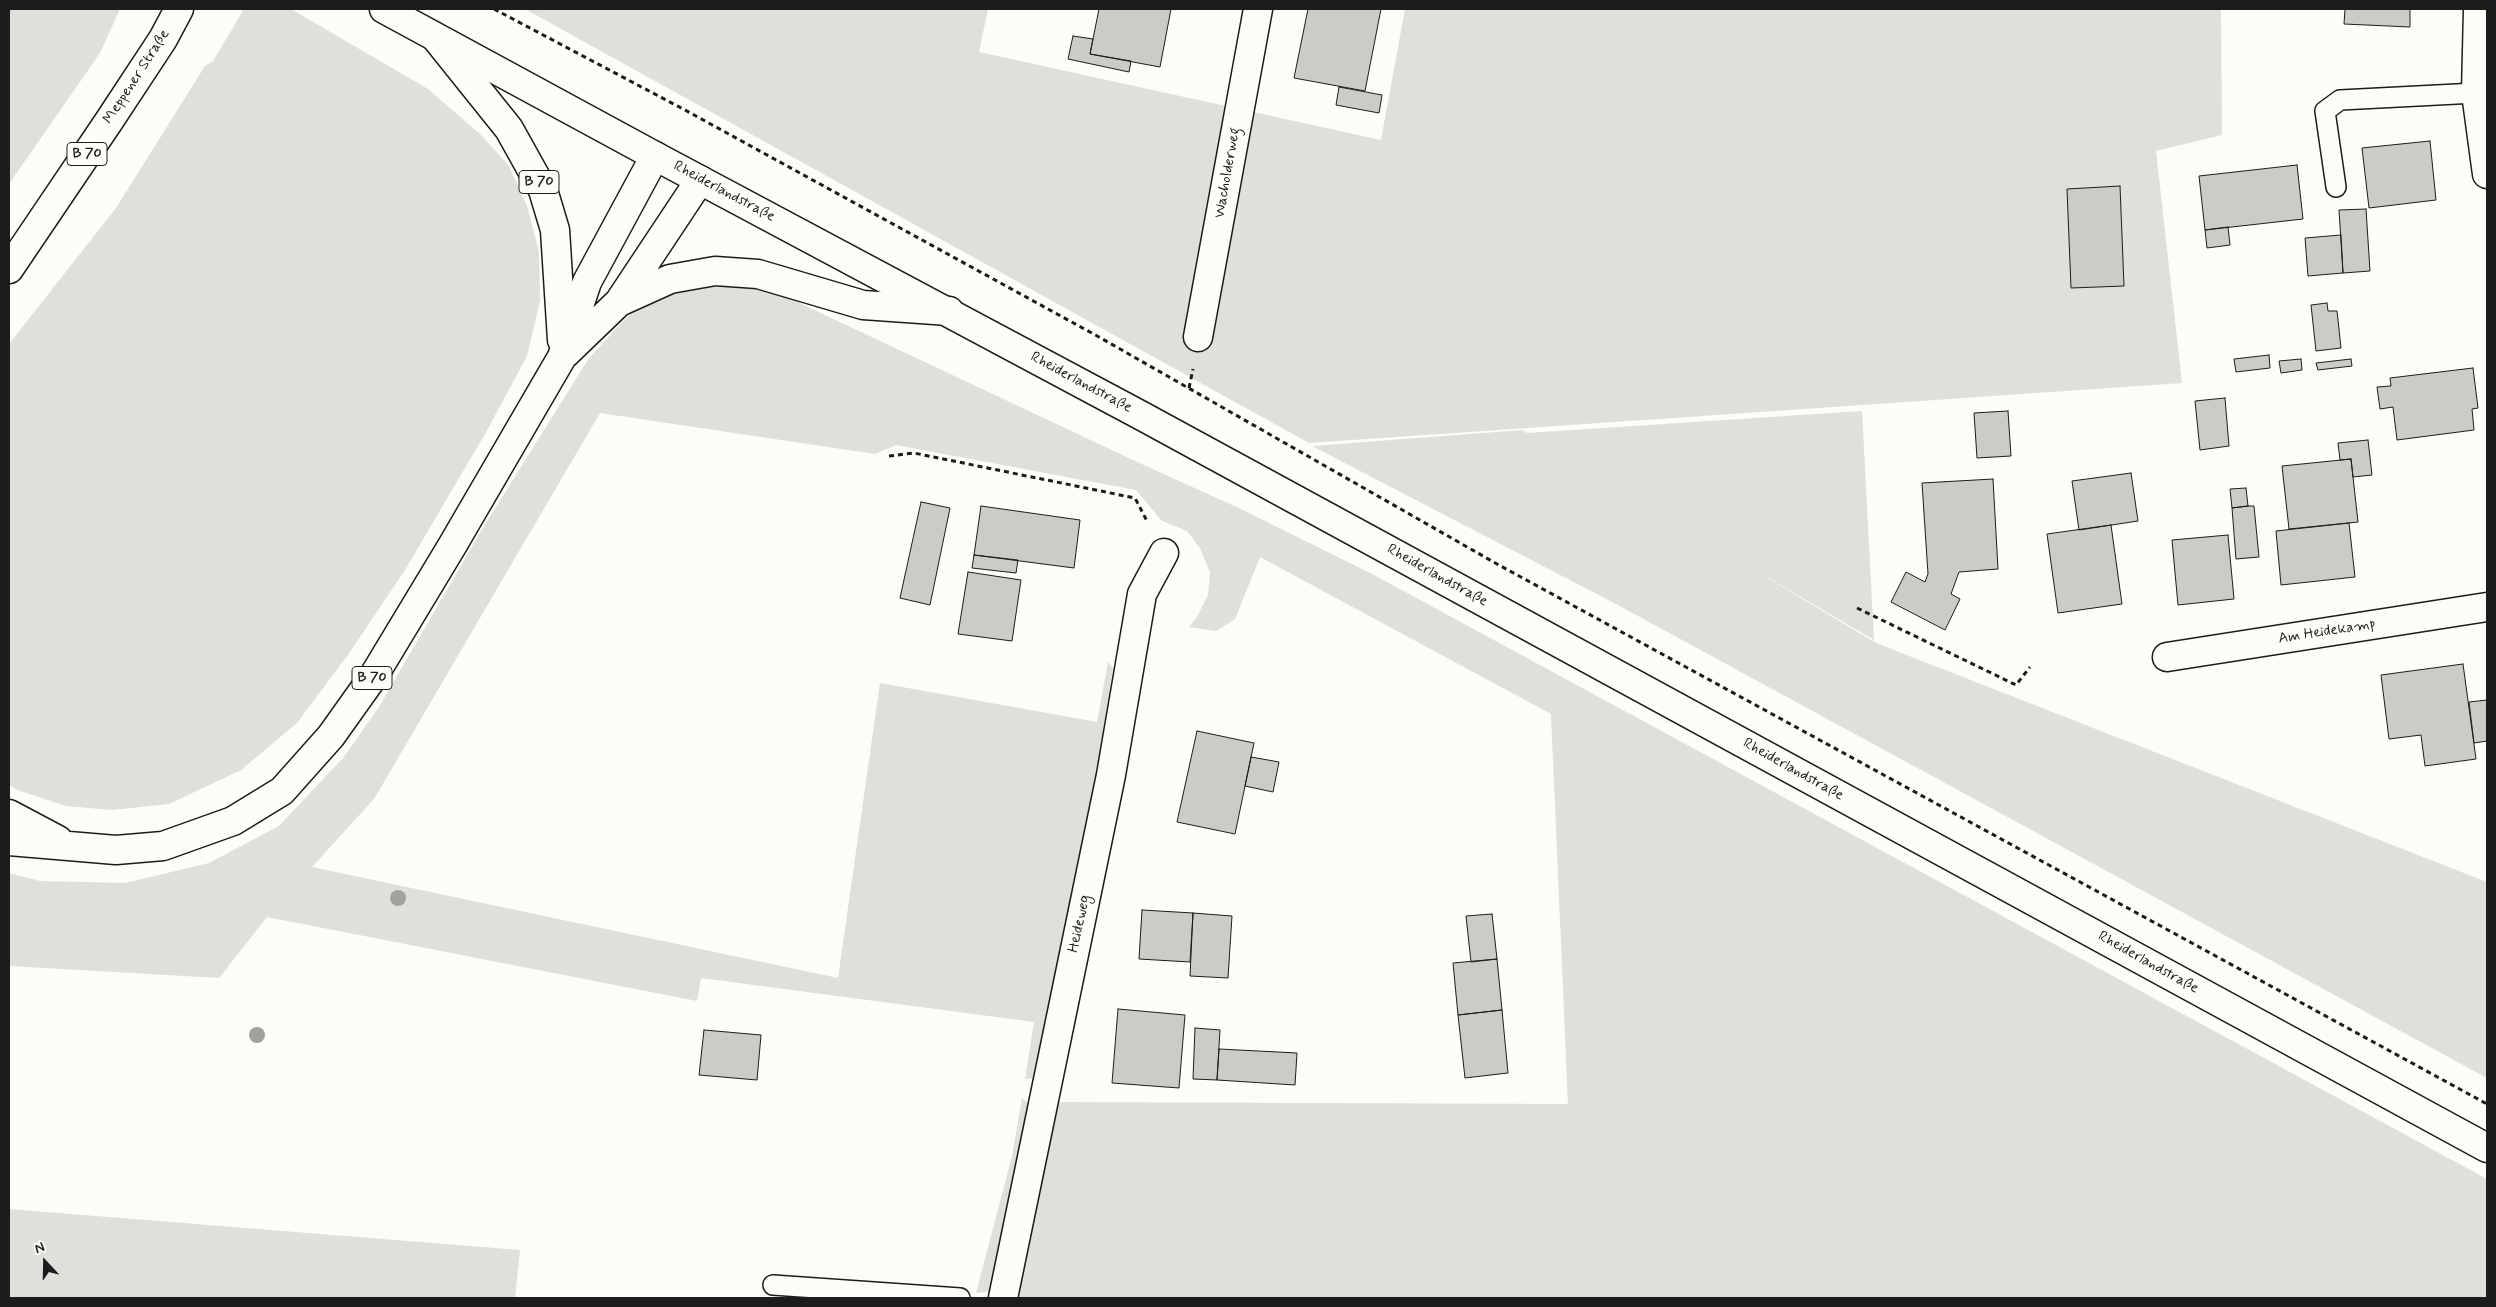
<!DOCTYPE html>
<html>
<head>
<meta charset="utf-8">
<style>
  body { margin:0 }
  #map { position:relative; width:2496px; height:1307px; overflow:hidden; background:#fdfcf7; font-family:Mynerve,sans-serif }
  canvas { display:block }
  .frame { position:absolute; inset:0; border:10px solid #1c1c1c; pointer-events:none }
  .north { position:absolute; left:20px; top:1237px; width:50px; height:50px; -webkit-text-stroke:4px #fdfcf7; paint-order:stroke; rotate:339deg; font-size:14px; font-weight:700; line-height:20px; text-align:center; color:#1c1c1c }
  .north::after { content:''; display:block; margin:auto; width:18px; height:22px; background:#1c1c1c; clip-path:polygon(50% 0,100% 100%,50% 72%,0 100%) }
</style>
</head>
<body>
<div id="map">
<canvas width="2496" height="1307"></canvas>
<div class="frame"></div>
<div class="north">N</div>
</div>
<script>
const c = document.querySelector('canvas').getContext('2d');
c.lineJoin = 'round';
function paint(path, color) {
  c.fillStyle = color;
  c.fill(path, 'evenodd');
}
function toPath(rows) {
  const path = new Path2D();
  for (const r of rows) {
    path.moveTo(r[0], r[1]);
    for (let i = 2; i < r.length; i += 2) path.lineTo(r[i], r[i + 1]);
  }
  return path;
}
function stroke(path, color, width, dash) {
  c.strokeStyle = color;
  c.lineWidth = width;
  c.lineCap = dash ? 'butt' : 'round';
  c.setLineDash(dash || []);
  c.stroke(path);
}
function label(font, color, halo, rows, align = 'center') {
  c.font = font + ' Mynerve,sans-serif';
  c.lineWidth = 4;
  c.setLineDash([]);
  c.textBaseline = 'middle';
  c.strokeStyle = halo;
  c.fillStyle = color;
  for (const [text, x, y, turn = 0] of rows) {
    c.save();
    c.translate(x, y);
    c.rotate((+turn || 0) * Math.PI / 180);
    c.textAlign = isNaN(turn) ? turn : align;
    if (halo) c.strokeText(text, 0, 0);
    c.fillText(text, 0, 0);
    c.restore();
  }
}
paint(toPath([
  [9,9,120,9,100,53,9,184],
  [244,9,291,9,428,89,481,135,509,166,527,206,539,252,540,301,527,356,485,434,405,570,350,652,297,723,241,770,169,804,112,810,66,806,17,790,9,785,9,344,116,208,205,66,213,61],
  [525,9,988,9,979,52,1381,140,1405,9,2221,9,2222,135,2156,151,2182,383,1309,443],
  [718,277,757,283,1135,461,1243,510,1374,575,2487,1179,2487,1298,1015,1298,1056,1102,1568,1104,1551,714,1260,557,1235,619,1216,631,1189,627,1197,617,1208,595,1210,572,1200,548,1187,531,1162,521,1136,490,896,445,875,454,600,413,374,799,312,867,838,978,880,683,1097,722,1108,662,1113,668,1080,879,1038,1078,1025,1079,1034,1022,701,978,697,1001,267,917,219,978,9,966,9,873,40,881,125,883,209,863,279,826,343,758,379,707,481,531,589,358,629,315,669,292],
  [1862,411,1874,640,1736,559,1876,643,2487,882,2487,1078,1616,604,1312,446,1522,430,1527,433],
  [1022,1098,1033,1107,994,1291,976,1293,1012,1156],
  [9,1209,520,1250,515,1298,9,1298]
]), '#e0dfdb');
const building = toPath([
  [1099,9,1171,9,1160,67,1090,54,1099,9],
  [1308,9,1381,9,1365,91,1294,78,1308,9],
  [2345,9,2410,9,2410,27,2344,24,2345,9],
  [1073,36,1093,39,1090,54,1131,61,1129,72,1068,59,1073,36],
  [1339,87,1382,95,1379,113,1336,105,1339,87],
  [2430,141,2436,200,2369,208,2362,148,2430,141],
  [2297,165,2303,219,2205,230,2199,176,2297,165],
  [2120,186,2124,286,2071,288,2067,189,2120,186],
  [2366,209,2370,271,2343,273,2339,210,2366,209],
  [2228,227,2230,245,2207,248,2205,230,2228,227],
  [2341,235,2343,273,2308,276,2305,238,2341,235],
  [2327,303,2328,311,2337,311,2341,348,2316,351,2311,305,2327,303],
  [2269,355,2270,368,2236,372,2234,359,2269,355],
  [2301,359,2302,370,2281,373,2279,361,2301,359],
  [2351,359,2352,366,2318,370,2316,363,2351,359],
  [2473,368,2478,408,2472,409,2474,430,2397,440,2393,407,2380,409,2377,387,2391,386,2390,378,2473,368],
  [2225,398,2229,446,2200,450,2195,401,2225,398],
  [2008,411,2011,456,1977,458,1974,413,2008,411],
  [2368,440,2372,475,2353,477,2351,459,2340,460,2338,443,2368,440],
  [2351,459,2358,522,2289,529,2282,466,2351,459],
  [2131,473,2138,521,2079,530,2072,481,2131,473],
  [1993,479,1998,569,1959,572,1951,594,1960,599,1945,630,1891,602,1906,572,1925,582,1928,574,1922,483,1993,479],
  [2246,488,2248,506,2232,508,2230,489,2246,488],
  [921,502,950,508,930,605,900,598,921,502],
  [981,506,1080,520,1074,568,974,555,981,506],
  [2248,506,2254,506,2259,557,2236,559,2232,508,2248,506],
  [2349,523,2355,577,2281,585,2276,531,2349,523],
  [2111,525,2122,604,2058,613,2047,534,2111,525],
  [2228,535,2234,599,2178,605,2172,540,2228,535],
  [974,555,1018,560,1016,573,972,568,974,555],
  [968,572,1021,580,1012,641,958,634,968,572],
  [2463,664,2476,759,2425,766,2421,735,2389,739,2381,675,2463,664],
  [2487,700,2487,741,2474,743,2469,702,2487,700],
  [1197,731,1254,743,1235,834,1177,822,1197,731],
  [1251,757,1279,762,1273,792,1245,786,1251,757],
  [1142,910,1193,913,1190,962,1139,959,1142,910],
  [1193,913,1232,916,1228,978,1190,976,1193,913],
  [1492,914,1497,959,1471,962,1466,916,1492,914],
  [1497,959,1502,1010,1458,1015,1453,963,1497,959],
  [1118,1009,1185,1015,1179,1088,1112,1083,1118,1009],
  [1502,1010,1508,1073,1465,1078,1458,1015,1502,1010],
  [1195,1028,1220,1030,1217,1080,1193,1079,1195,1028],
  [704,1030,761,1035,757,1080,699,1075,704,1030],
  [1219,1049,1297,1053,1295,1085,1217,1080,1219,1049]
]);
paint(building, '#cccbc8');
stroke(building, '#1c1c1c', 1);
const service = toPath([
  [2336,187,2325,111,2340,100,2476,93],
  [773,1285,960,1298]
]);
const minor = toPath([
  [2478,9,2476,93,2487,174],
  [1198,337,1258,9],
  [2167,657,2487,607],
  [1003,1298,1111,775,1142,594,1164,553]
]);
const secondary = toPath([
  [384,9,655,156,1142,416,2487,1148]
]);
const primary = toPath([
  [436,38,509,129,543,190,555,230,562,340],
  [9,269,109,121,163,39,179,9],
  [619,302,670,279,715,271,758,274,863,305,949,311],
  [565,354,619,302,700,180],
  [9,814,58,840],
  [9,841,116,850,163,846,233,821,282,791,331,736,373,677,452,546,562,357,587,282,655,156]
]);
stroke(service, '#1c1c1c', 22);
stroke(minor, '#1c1c1c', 31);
stroke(secondary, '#1c1c1c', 31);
stroke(primary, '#1c1c1c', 31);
stroke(toPath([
  [494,9,685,110,1099,337,1497,564,2487,1104],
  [1189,388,1193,369],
  [889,456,914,453,1135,498,1148,523],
  [1857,608,2016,685,2030,667]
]), '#1c1c1c', 3, [5, 4]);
stroke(service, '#fdfcf7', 19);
stroke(minor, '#fdfcf7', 28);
stroke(secondary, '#fdfcf7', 28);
stroke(primary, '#fdfcf7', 28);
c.fillStyle = '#a2a19e';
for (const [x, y] of [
  [398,898],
  [257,1035]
]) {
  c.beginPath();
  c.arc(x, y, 8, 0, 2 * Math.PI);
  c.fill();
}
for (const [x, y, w] of [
  [87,154,40],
  [539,182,40],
  [372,678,40]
]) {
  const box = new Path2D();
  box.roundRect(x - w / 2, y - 11.5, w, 23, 4);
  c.fillStyle = '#fdfcf7';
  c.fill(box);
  stroke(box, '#1c1c1c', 1);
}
label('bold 14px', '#1c1c1c', null, [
  ["B 70",87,154],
  ["B 70",539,182],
  ["B 70",372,678]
]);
label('15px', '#1c1c1c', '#fdfcf7', [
  ["Meppener Straße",137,77,-57],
  ["Wacholderweg",1228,173,-80],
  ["Rheiderlandstraße",724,192,28],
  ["Rheiderlandstraße",1081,383,28],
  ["Rheiderlandstraße",1437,576,29],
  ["Am Heidekamp",2327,632,-9],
  ["Rheiderlandstraße",1793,770,29],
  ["Heideweg",1080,924,-78],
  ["Rheiderlandstraße",2148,963,29]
]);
</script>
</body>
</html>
